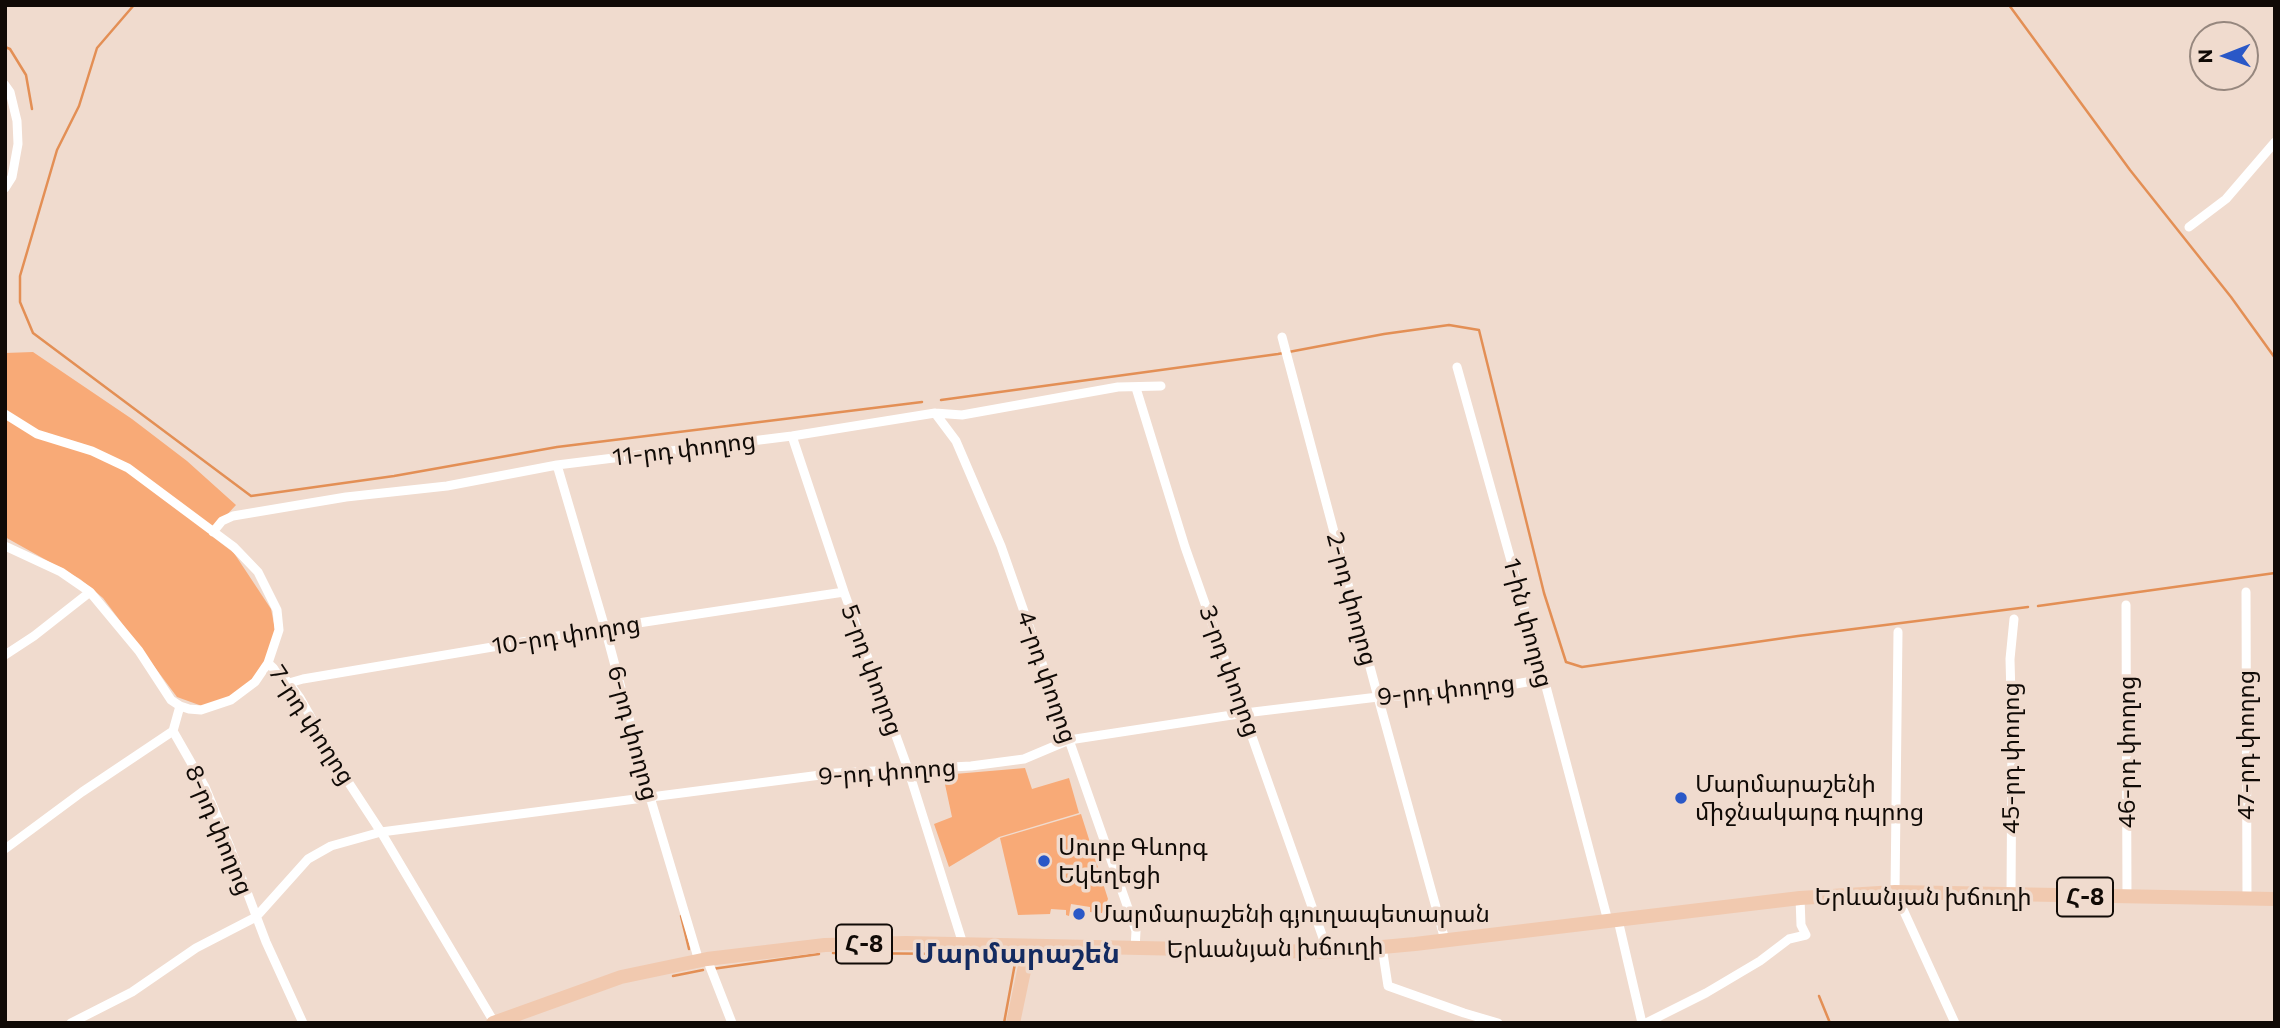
<!DOCTYPE html>
<html>
<head>
<meta charset="utf-8">
<style>
  body { margin:0 }
  #map { position:relative; width:2280px; height:1028px; overflow:hidden; background:#f0dbce; font-family:Commissioner,sans-serif }
  canvas { display:block }
  .frame { position:absolute; inset:0; border:7px solid #100a06; pointer-events:none }
  .north { position:absolute; left:2189px; top:21px; width:70px; height:70px; box-sizing:border-box; background:#f0dbce; border:2px solid #96877e; border-radius:50%; rotate:269deg; font-size:19px; font-weight:700; line-height:28px; text-align:center; color:#100a06 }
  .north::after { content:''; display:block; margin:auto; width:24px; height:32px; background:#2a58c7; clip-path:polygon(50% 0,100% 100%,50% 72%,0 100%) }
</style>
</head>
<body>
<div id="map">
<canvas width="2280" height="1028"></canvas>
<div class="frame"></div>
<div class="north">N</div>
</div>
<script>
const c = document.querySelector('canvas').getContext('2d');
c.lineJoin = 'round';
function paint(path, color) {
  c.fillStyle = color;
  c.fill(path, 'evenodd');
}
function toPath(rows) {
  const path = new Path2D();
  for (const r of rows) {
    path.moveTo(r[0], r[1]);
    for (let i = 2; i < r.length; i += 2) path.lineTo(r[i], r[i + 1]);
  }
  return path;
}
function stroke(path, color, width, dash) {
  c.strokeStyle = color;
  c.lineWidth = width;
  c.lineCap = dash ? 'butt' : 'round';
  c.setLineDash(dash || []);
  c.stroke(path);
}
function label(font, color, halo, rows, align = 'center') {
  c.font = font + ' Commissioner,"Noto Sans Armenian",sans-serif';
  c.lineWidth = 7;
  c.setLineDash([]);
  c.textBaseline = 'middle';
  c.strokeStyle = halo;
  c.fillStyle = color;
  for (const [text, x, y, turn = 0] of rows) {
    c.save();
    c.translate(x, y);
    c.rotate((+turn || 0) * Math.PI / 180);
    c.textAlign = isNaN(turn) ? turn : align;
    if (halo) c.strokeText(text, 0, 0);
    c.fillText(text, 0, 0);
    c.restore();
  }
}
paint(toPath([
  [33,352,132,419,187,461,236,505,209,534,234,553,271,609,276,634,266,663,240,693,202,706,177,697,103,598,80,579,5,537,5,353],
  [1025,768,1032,789,1069,778,1079,813,999,837,949,867,934,824,952,817,943,775],
  [1081,814,1108,899,1102,913,1090,912,1090,907,1071,904,1069,916,1066,915,1066,910,1051,909,1050,914,1018,915,1000,838]
]), '#f8aa77');
stroke(toPath([
  [134,5,97,48,79,106,57,150,20,276,20,302,33,333,251,496,394,476,557,447,922,402],
  [2009,5,2130,170,2231,297,2275,358],
  [5,47,10,49,26,75,32,109],
  [2275,396,2275,407],
  [941,400,1278,354,1384,334,1449,325,1479,330,1544,593,1566,662,1582,667,1798,636,2028,607],
  [2038,606,2275,573],
  [681,916,689,949],
  [833,953,961,954,1016,958,1004,1023],
  [712,969,819,954],
  [673,976,703,970],
  [1819,996,1830,1023]
]), '#e38f55', 2.5);
stroke(toPath([
  [5,85,10,92,17,121,18,144,12,177,5,188],
  [2189,227,2226,199,2275,142],
  [1282,337,1378,697,1445,940],
  [1457,367,1544,679,1608,921],
  [1136,388,1185,547,1328,952],
  [935,413,956,441,1001,546,1136,931,1135,949],
  [5,414,37,434,92,451,128,468,234,547,258,572,277,610,279,630,268,663,255,682,231,700,201,710,189,709,180,706],
  [792,436,844,592,908,769,963,944],
  [557,465,605,628,650,797,699,961],
  [213,532,222,521,233,516,346,497,447,486,557,465,792,436,935,413,962,415,1118,387,1161,386],
  [5,546,61,572,90,592,139,651,171,700,180,706,173,731,205,787,230,847,266,942,303,1023],
  [2246,592,2247,899],
  [2126,605,2127,898],
  [1898,632,1895,892,1955,1023],
  [5,655,34,636,90,592],
  [268,663,289,683,300,698,343,774,381,832,494,1022],
  [289,683,303,679,605,628,844,592],
  [5,849,82,792,173,731],
  [2011,896,2012,734,2010,659,2014,619],
  [1618,920,1642,1023],
  [1382,947,1388,986,1464,1013,1498,1023],
  [707,959,732,1023],
  [71,1023,132,992,196,948,256,917,308,859,331,846,381,832,836,773,971,766,1024,759,1069,740,1245,713,1378,697,1470,692,1544,679],
  [1646,1023,1706,993,1760,961,1789,939,1806,935,1801,925,1800,898]
]), '#fff', 9);
stroke(toPath([
  [493,1023,621,977,707,959,825,945,906,943,1328,952,1415,944,1800,898,1895,892,2275,899],
  [1013,1023,1029,947]
]), '#f1c9af', 14);
for (const [x, y, r, color] of [
  [1681,798,7,"#2a58c7"],
  [1044,861,7,"#2a58c7"],
  [1079,914,7,"#2a58c7"]
]) {
  const dot = new Path2D();
  dot.arc(x, y, r, 0, 2 * Math.PI);
  c.fillStyle = color;
  c.fill(dot);
  stroke(dot, '#f0dbce', 2.5);
}
for (const [x, y, w] of [
  [2085,897,56],
  [864,944,56]
]) {
  const box = new Path2D();
  box.roundRect(x - w / 2, y - 19.5, w, 39, 5);
  c.fillStyle = '#f0dbce';
  c.fill(box);
  stroke(box, '#100a06', 2);
}
label('bold 23px', '#100a06', null, [
  ["Հ-8",2085,897],
  ["Հ-8",864,944]
]);
label('24px', '#100a06', '#f0dbce', [
  ["11-րդ փողոց",684,449,-7],
  ["2-րդ փողոց",1352,599,75],
  ["1-ին փողոց",1528,623,75],
  ["10-րդ փողոց",566,635,-9],
  ["5-րդ փողոց",872,670,70],
  ["3-րդ փողոց",1230,671,70],
  ["4-րդ փողոց",1047,677,71],
  ["9-րդ փողոց",1446,690,-6],
  ["7-րդ փողոց",312,725,57],
  ["6-րդ փողոց",633,733,75],
  ["47-րդ փողոց",2246,745,-90],
  ["46-րդ փողոց",2127,752,-90],
  ["45-րդ փողոց",2011,758,-90],
  ["9-րդ փողոց",887,772,-4],
  ["8-րդ փողոց",219,830,67],
  ["Երևանյան խճուղի",1923,897],
  ["Երևանյան խճուղի",1275,948,-1]
]);
label('24px', '#100a06', '#f0dbce', [
  ["Մարմարաշենի",1695,784],
  ["միջնակարգ դպրոց",1695,812],
  ["Սուրբ Գևորգ",1058,847],
  ["Եկեղեցի",1058,875],
  ["Մարմարաշենի գյուղապետարան",1093,914]
], 'left');
label('bold 28px', '#142b61', '#f0dbce', [
  ["Մարմարաշեն",1017,954]
]);
</script>
</body>
</html>
